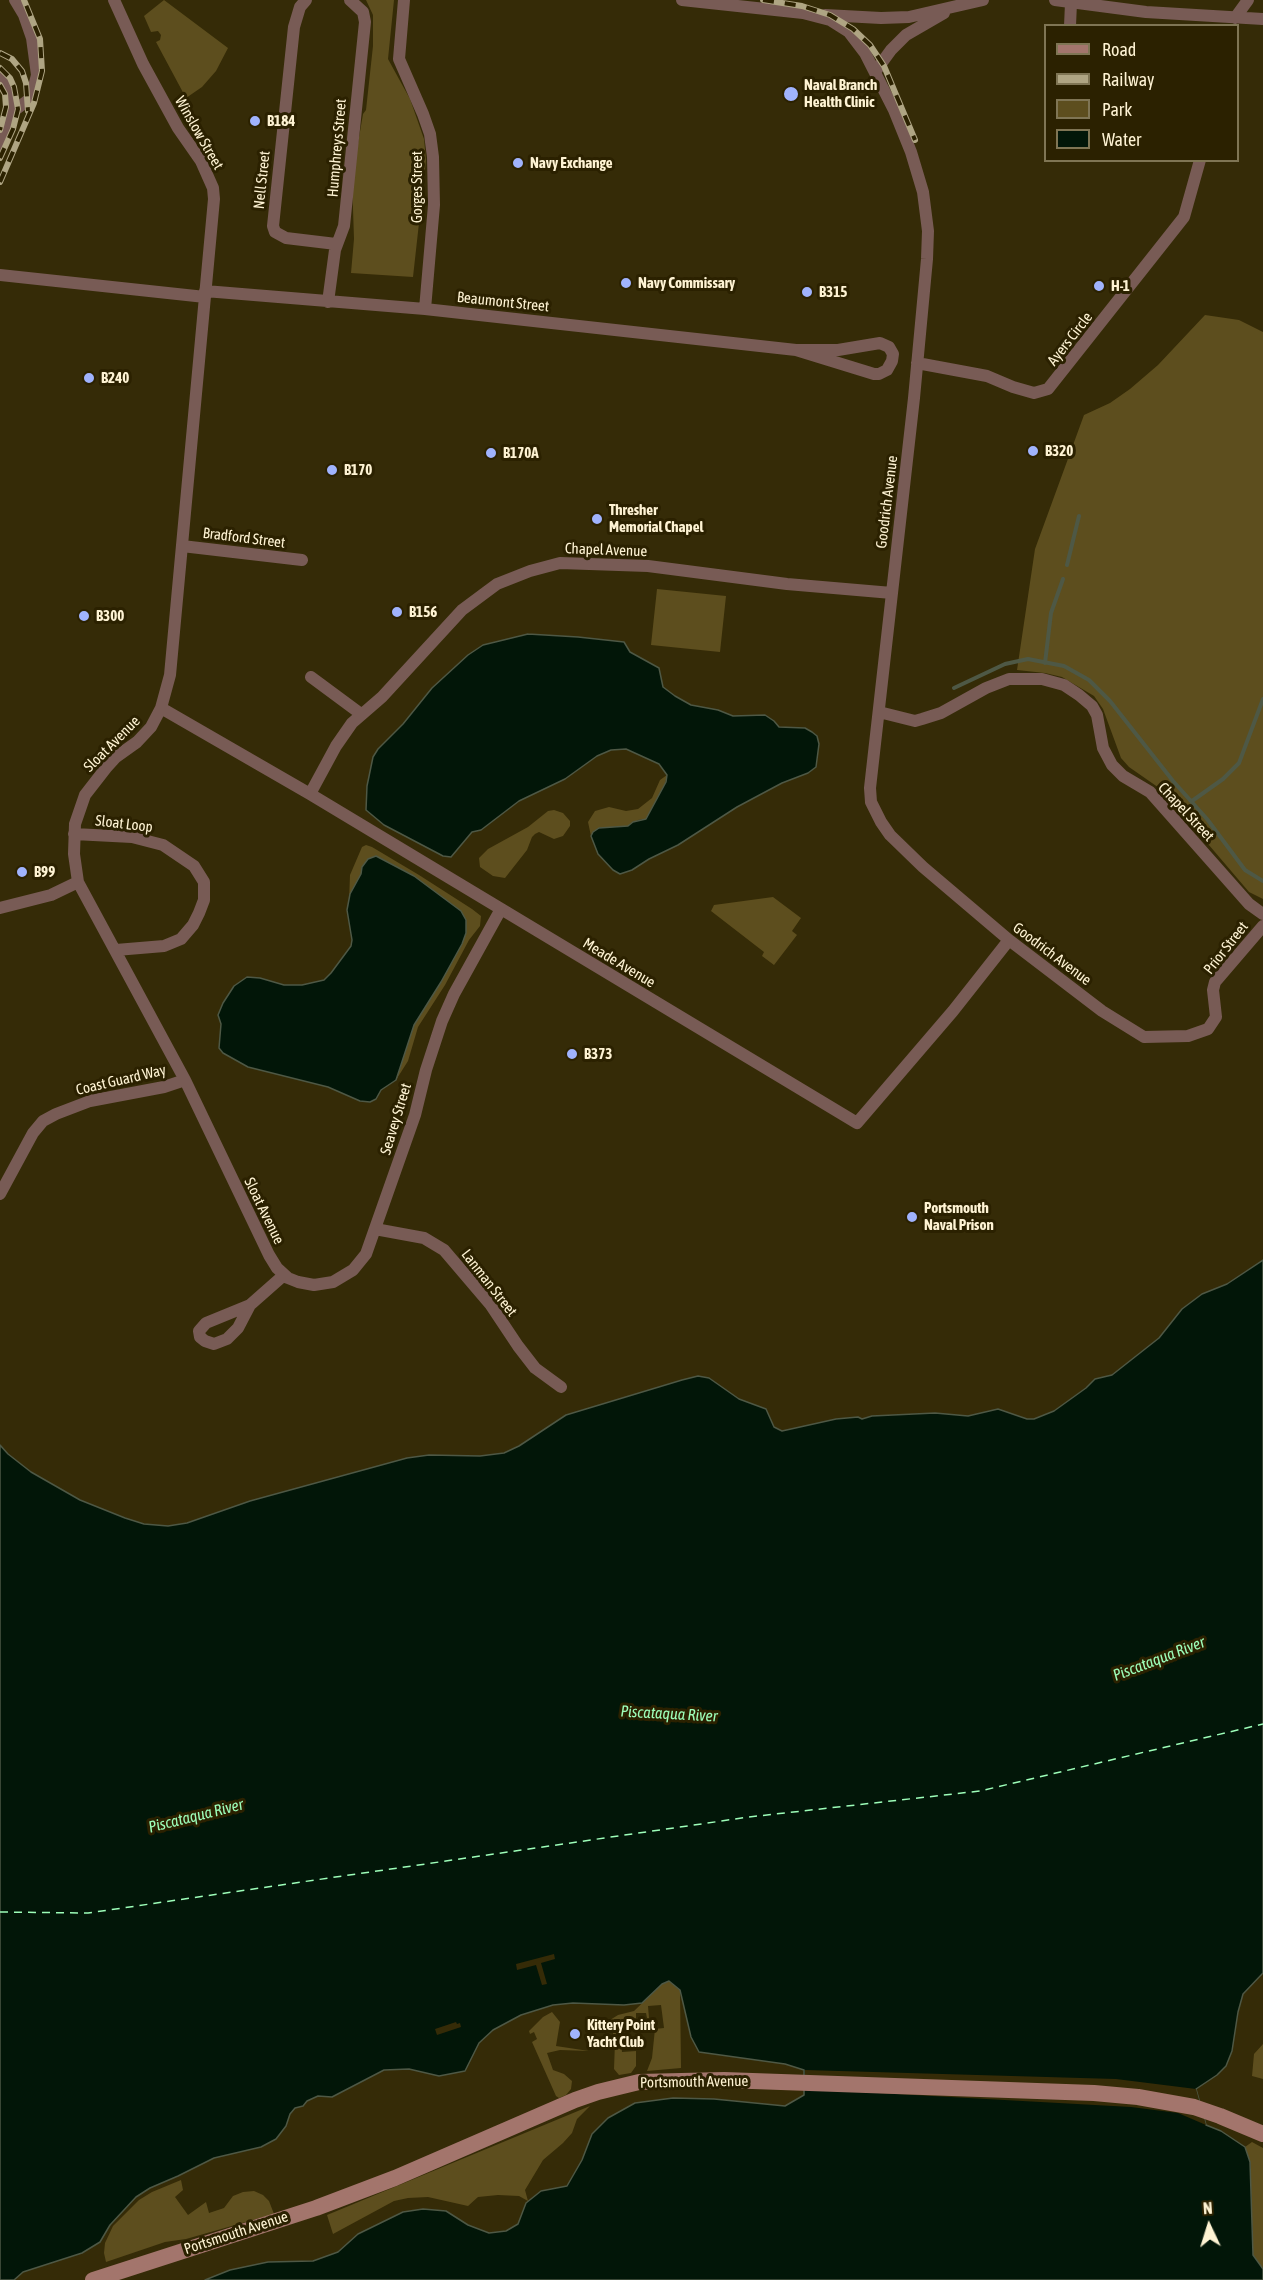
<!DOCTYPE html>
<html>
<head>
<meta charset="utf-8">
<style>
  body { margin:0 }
  #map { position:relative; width:1263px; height:2280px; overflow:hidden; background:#352b07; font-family:"Asap Condensed",sans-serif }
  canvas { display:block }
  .legend { position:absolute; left:1044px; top:24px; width:195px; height:138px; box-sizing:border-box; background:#2b2100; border:2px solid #7f7554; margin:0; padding:8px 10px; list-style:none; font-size:18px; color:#fef3d3 }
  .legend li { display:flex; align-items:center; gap:12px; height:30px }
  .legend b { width:30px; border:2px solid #7f7554 }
  .north { position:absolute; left:1179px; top:2196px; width:60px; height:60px; -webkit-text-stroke:4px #2b2100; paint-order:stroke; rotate:356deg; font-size:16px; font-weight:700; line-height:24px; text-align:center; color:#fef3d3 }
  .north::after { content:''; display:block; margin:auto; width:21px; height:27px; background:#fef3d3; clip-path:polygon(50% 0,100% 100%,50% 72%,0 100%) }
</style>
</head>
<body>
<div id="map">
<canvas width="1263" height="2280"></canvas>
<ul class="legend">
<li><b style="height:8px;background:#a3756c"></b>Road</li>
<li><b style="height:8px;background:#afa583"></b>Railway</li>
<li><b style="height:16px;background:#5d4e1e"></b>Park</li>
<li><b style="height:16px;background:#021608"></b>Water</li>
</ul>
<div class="north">N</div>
</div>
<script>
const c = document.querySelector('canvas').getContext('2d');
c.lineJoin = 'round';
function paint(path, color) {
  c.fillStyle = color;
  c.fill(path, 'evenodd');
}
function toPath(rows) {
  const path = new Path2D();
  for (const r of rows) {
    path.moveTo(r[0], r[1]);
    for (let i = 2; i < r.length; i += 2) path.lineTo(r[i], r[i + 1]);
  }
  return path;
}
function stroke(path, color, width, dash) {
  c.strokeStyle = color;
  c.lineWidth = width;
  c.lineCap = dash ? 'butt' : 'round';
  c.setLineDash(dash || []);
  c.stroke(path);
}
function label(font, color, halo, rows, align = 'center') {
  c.font = font + ' "Asap Condensed",sans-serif';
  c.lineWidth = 6;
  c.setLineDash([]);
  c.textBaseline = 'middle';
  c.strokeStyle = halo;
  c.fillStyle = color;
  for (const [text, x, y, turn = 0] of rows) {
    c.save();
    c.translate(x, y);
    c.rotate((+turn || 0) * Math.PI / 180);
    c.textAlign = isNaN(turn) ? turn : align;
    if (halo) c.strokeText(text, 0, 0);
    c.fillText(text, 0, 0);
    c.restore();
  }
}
paint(toPath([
  [164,0,228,48,216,71,202,87,186,98,156,42,160,40,161,35,158,31,151,32,144,16],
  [366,0,394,0,388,59,410,99,424,139,426,160,413,277,351,273,354,239,352,179,363,114,366,110,373,46,373,15],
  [1205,315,1239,320,1263,332,1263,899,1249,892,1162,790,1129,767,1121,758,1103,709,1094,696,1062,677,1045,673,1017,670,1035,549,1084,415,1110,403,1130,389,1158,365],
  [657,589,726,596,720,652,651,645],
  [667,775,664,788,646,819,638,820,629,826,591,836,588,822,595,811,609,807,626,811,638,809,652,798,660,780],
  [554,810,563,813,570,821,570,826,563,836,554,839,539,832,535,834,532,837,527,850,505,878,493,876,480,867,479,858,488,849,528,827,548,811],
  [366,845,372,847,419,875,472,909,481,916,480,926,469,940,445,985,418,1027,408,1061,396,1080,414,1025,441,982,466,933,426,887,414,876,376,856,361,874,349,902,350,875,362,847],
  [773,897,801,918,792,931,797,935,774,965,762,956,764,952,711,911,714,905],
  [669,1981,680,1990,681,2068,647,2071,652,2058,655,2029,664,2028,661,2005,648,2006,649,2018,647,2018,646,2013,636,2013,636,2018,619,2022,622,2052,636,2051,636,2066,631,2073,619,2075,614,2069,615,2042,610,2020,618,2015,634,2011,662,1984],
  [552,2012,560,2022,556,2046,589,2051,560,2050,547,2053,553,2070,564,2074,572,2081,571,2089,566,2095,559,2098,556,2096,532,2042,537,2039,534,2032,530,2034,529,2031,543,2017],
  [1263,2044,1263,2079,1252,2076,1254,2054],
  [590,2106,577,2119,572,2133,563,2143,543,2160,525,2190,528,2201,519,2196,498,2195,478,2197,468,2206,428,2197,408,2198,394,2201,333,2234,327,2215],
  [1252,2142,1263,2148,1263,2269,1253,2256,1250,2162,1245,2147],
  [181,2180,183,2190,175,2197,188,2215,206,2202,209,2213,224,2208,233,2196,243,2192,254,2191,263,2195,269,2201,274,2214,186,2239,165,2242,106,2262,104,2253,105,2243,113,2226,139,2200,152,2192]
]), '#5d4e1e');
const water = toPath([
  [528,634,578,637,624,642,630,652,659,668,663,687,675,696,691,705,718,710,733,716,765,715,774,721,779,727,805,728,812,732,817,736,819,744,816,767,808,773,782,783,737,807,678,845,649,859,632,870,620,874,613,870,598,854,591,836,593,832,599,828,628,826,633,822,646,819,666,782,667,775,659,764,626,749,611,750,597,756,565,779,519,801,481,830,472,832,451,857,443,856,384,825,366,810,367,786,373,757,378,749,403,724,432,688,468,655,483,645,528,634],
  [376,856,414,876,461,911,466,920,466,933,462,944,441,982,414,1025,396,1080,381,1090,376,1099,370,1102,360,1101,328,1087,248,1067,223,1053,219,1048,221,1024,218,1015,223,1003,234,986,247,977,260,978,284,985,302,985,324,980,331,973,351,946,352,940,347,910,350,894,361,874,362,867,368,859,376,856],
  [1263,1260,1263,1973,1243,1994,1238,2012,1232,2051,1226,2066,1217,2075,1196,2089,1206,2125,1221,2131,1245,2147,1250,2162,1253,2255,1263,2269,1263,2280,205,2280,230,2270,268,2262,313,2261,338,2252,358,2234,403,2212,423,2209,446,2211,468,2225,489,2233,506,2231,518,2224,526,2203,541,2191,567,2186,582,2160,592,2134,608,2118,635,2103,673,2098,714,2099,785,2106,804,2095,804,2070,785,2064,699,2052,691,2037,680,1990,669,1981,662,1984,642,2003,624,2005,573,2003,553,2005,521,2015,493,2030,479,2043,465,2071,439,2076,409,2069,384,2070,332,2097,318,2096,307,2101,303,2106,295,2108,290,2114,286,2126,276,2139,261,2147,214,2158,178,2176,150,2188,136,2197,110,2225,100,2242,82,2253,23,2272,14,2280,0,2280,0,1445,8,1454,31,1472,80,1500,125,1518,144,1524,168,1526,187,1523,250,1501,407,1458,429,1455,480,1456,504,1453,519,1446,566,1415,682,1380,698,1376,709,1378,739,1399,766,1409,774,1427,782,1431,836,1419,858,1417,862,1419,872,1416,935,1413,968,1416,998,1409,1027,1419,1034,1419,1054,1411,1086,1388,1095,1379,1112,1375,1159,1338,1182,1309,1202,1294,1227,1284,1263,1260]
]);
paint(water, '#021608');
stroke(water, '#4e5845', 1.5);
paint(toPath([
  [554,1954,555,1959,541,1963,547,1984,542,1985,536,1965,517,1970,516,1964],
  [456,2022,457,2024,460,2023,461,2027,437,2035,435,2029],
  [805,2070,1116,2079,1196,2089,1206,2125,1178,2113,1131,2107,805,2089]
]), '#352b07');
stroke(toPath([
  [1067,565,1079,516],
  [1045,663,1051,613,1063,579],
  [954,688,1005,664,1028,659,1064,666,1089,680,1110,701,1173,781,1207,819,1245,870,1263,881],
  [1192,801,1223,779,1239,763,1263,699]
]), '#4e5845', 4);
stroke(toPath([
  [0,1912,88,1913,749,1817,980,1791,1263,1724]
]), '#9dfeb9', 1.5, [8, 6]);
stroke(toPath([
  [114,0,143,64,178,128,201,161,213,188,214,199,170,675,161,708,151,727,137,742,116,757,106,768,85,795,75,824,74,854,78,882,185,1080,269,1255,277,1268,288,1278,298,1282,314,1285,333,1282,353,1270,366,1254,415,1115,426,1070,442,1021,454,994,501,909],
  [306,0,300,7,294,27,273,226,275,232,286,238,336,244],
  [404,0,399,59,423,114,430,134,433,157,434,205,425,309],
  [682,0,803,13,830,20,849,32,865,53,894,110,911,152,923,192,928,231,927,259,914,398,870,788,871,802,881,822,890,835,923,867,1009,940,1102,1011,1144,1037,1188,1036,1208,1029,1216,1017,1213,990,1215,982,1263,926],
  [1055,0,1146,12,1263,19],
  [825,15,881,18,909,17,983,0],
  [1235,18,1248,0],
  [1070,26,1071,3],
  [875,72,891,50,906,35,944,13],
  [0,74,9,87,12,101,11,113,0,144],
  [11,113,31,98,37,75,32,38,24,15,15,0],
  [0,275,205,297],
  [205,291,425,309,796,350,838,350,880,343,889,347,893,354,892,361,887,370,879,374,874,374,796,350],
  [328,302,335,250,344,226,365,22,363,12,350,0],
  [917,363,987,376,1013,387,1034,393,1048,389,1184,217,1200,160],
  [182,546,302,560],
  [311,677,361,714],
  [161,708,310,794,857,1123,953,1011,1009,940],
  [879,712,915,721,922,719,941,713,986,688,1009,679,1042,679,1064,685,1079,695,1092,706,1097,715,1103,748,1112,765,1123,776,1150,792,1249,904,1263,914],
  [310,794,336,746,352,723,382,697,462,610,497,584,530,571,560,563,648,566,787,584,892,593],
  [74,834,132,837,163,845,194,866,204,882,204,900,199,913,193,925,181,939,164,946,116,950],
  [0,908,51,895,78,882],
  [0,1194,33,1133,43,1121,56,1114,90,1101,164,1087,185,1080],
  [375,1229,424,1238,444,1250,490,1304,518,1346,535,1368,561,1387],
  [250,1305,238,1328,227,1339,214,1344,205,1341,200,1337,199,1331,206,1323,250,1305,284,1275]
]), '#785b55', 12);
stroke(toPath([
  [93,2280,316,2208,395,2178,575,2100,598,2092,639,2082,724,2080,1094,2093,1138,2097,1194,2107,1220,2116,1263,2134]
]), '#a3756c', 16);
const rail = toPath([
  [763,0,802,6,830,15,853,29,870,45,884,66,915,140],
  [0,53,12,59,22,71,26,83,28,111],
  [0,68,10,78,14,87,18,109,13,129,0,158],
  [0,85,5,94,6,107,0,130],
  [0,182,34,103,42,71,40,39,24,0]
]);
stroke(rail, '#afa583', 6);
stroke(rail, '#2b2100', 4, [11]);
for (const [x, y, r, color] of [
  [791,94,8,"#a0b3fd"],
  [255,121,6,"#a0b3fd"],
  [518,163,6,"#a0b3fd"],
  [626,283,6,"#a0b3fd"],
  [1099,286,6,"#a0b3fd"],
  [807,292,6,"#a0b3fd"],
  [89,378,6,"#a0b3fd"],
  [1033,451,6,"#a0b3fd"],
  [491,453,6,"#a0b3fd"],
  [332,470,6,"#a0b3fd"],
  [597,519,6,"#a0b3fd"],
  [397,612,6,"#a0b3fd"],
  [84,616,6,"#a0b3fd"],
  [22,872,6,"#a0b3fd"],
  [572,1054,6,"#a0b3fd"],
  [912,1217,6,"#a0b3fd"],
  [575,2034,6,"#a0b3fd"]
]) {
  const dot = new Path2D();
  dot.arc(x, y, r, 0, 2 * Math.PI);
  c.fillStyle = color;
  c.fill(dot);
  stroke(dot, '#2b2100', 2);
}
label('bold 15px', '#fef3d3', '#2b2100', [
  ["Naval Branch",804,85],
  ["Health Clinic",804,102],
  ["B184",267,121],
  ["Navy Exchange",530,163],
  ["Navy Commissary",638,283],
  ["H-1",1111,286],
  ["B315",819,292],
  ["B240",101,378],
  ["B320",1045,451],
  ["B170A",503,453],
  ["B170",344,470],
  ["Thresher",609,510],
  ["Memorial Chapel",609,527],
  ["B156",409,612],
  ["B300",96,616],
  ["B99",34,872],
  ["B373",584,1054],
  ["Portsmouth",924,1208],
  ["Naval Prison",924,1225],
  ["Kittery Point",587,2025],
  ["Yacht Club",587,2042]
], 'left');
label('15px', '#fef3d3', '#2b2100', [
  ["Winslow Street",199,133,60],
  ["Humphreys Street",337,148,-85],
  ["Nell Street",262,180,-84],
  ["Gorges Street",417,187,-90],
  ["Beaumont Street",503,302,6],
  ["Ayers Circle",1070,339,-52],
  ["Goodrich Avenue",887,502,-83],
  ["Bradford Street",244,538,7],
  ["Chapel Avenue",606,550,2],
  ["Sloat Avenue",112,744,-45],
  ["Chapel Street",1186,812,47],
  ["Sloat Loop",124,824,7],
  ["Prior Street",1226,948,-52],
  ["Goodrich Avenue",1052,954,37],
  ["Meade Avenue",619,963,31],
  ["Coast Guard Way",121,1080,-13],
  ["Seavey Street",396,1119,-73],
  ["Sloat Avenue",264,1211,64],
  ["Lanman Street",489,1283,52],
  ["Portsmouth Avenue",694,2082,-1],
  ["Portsmouth Avenue",236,2233,-18]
]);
label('italic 16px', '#9dfeb9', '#2b2100', [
  ["Piscataqua River",1159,1659,-21],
  ["Piscataqua River",669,1714,3],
  ["Piscataqua River",196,1816,-14]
]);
</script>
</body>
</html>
